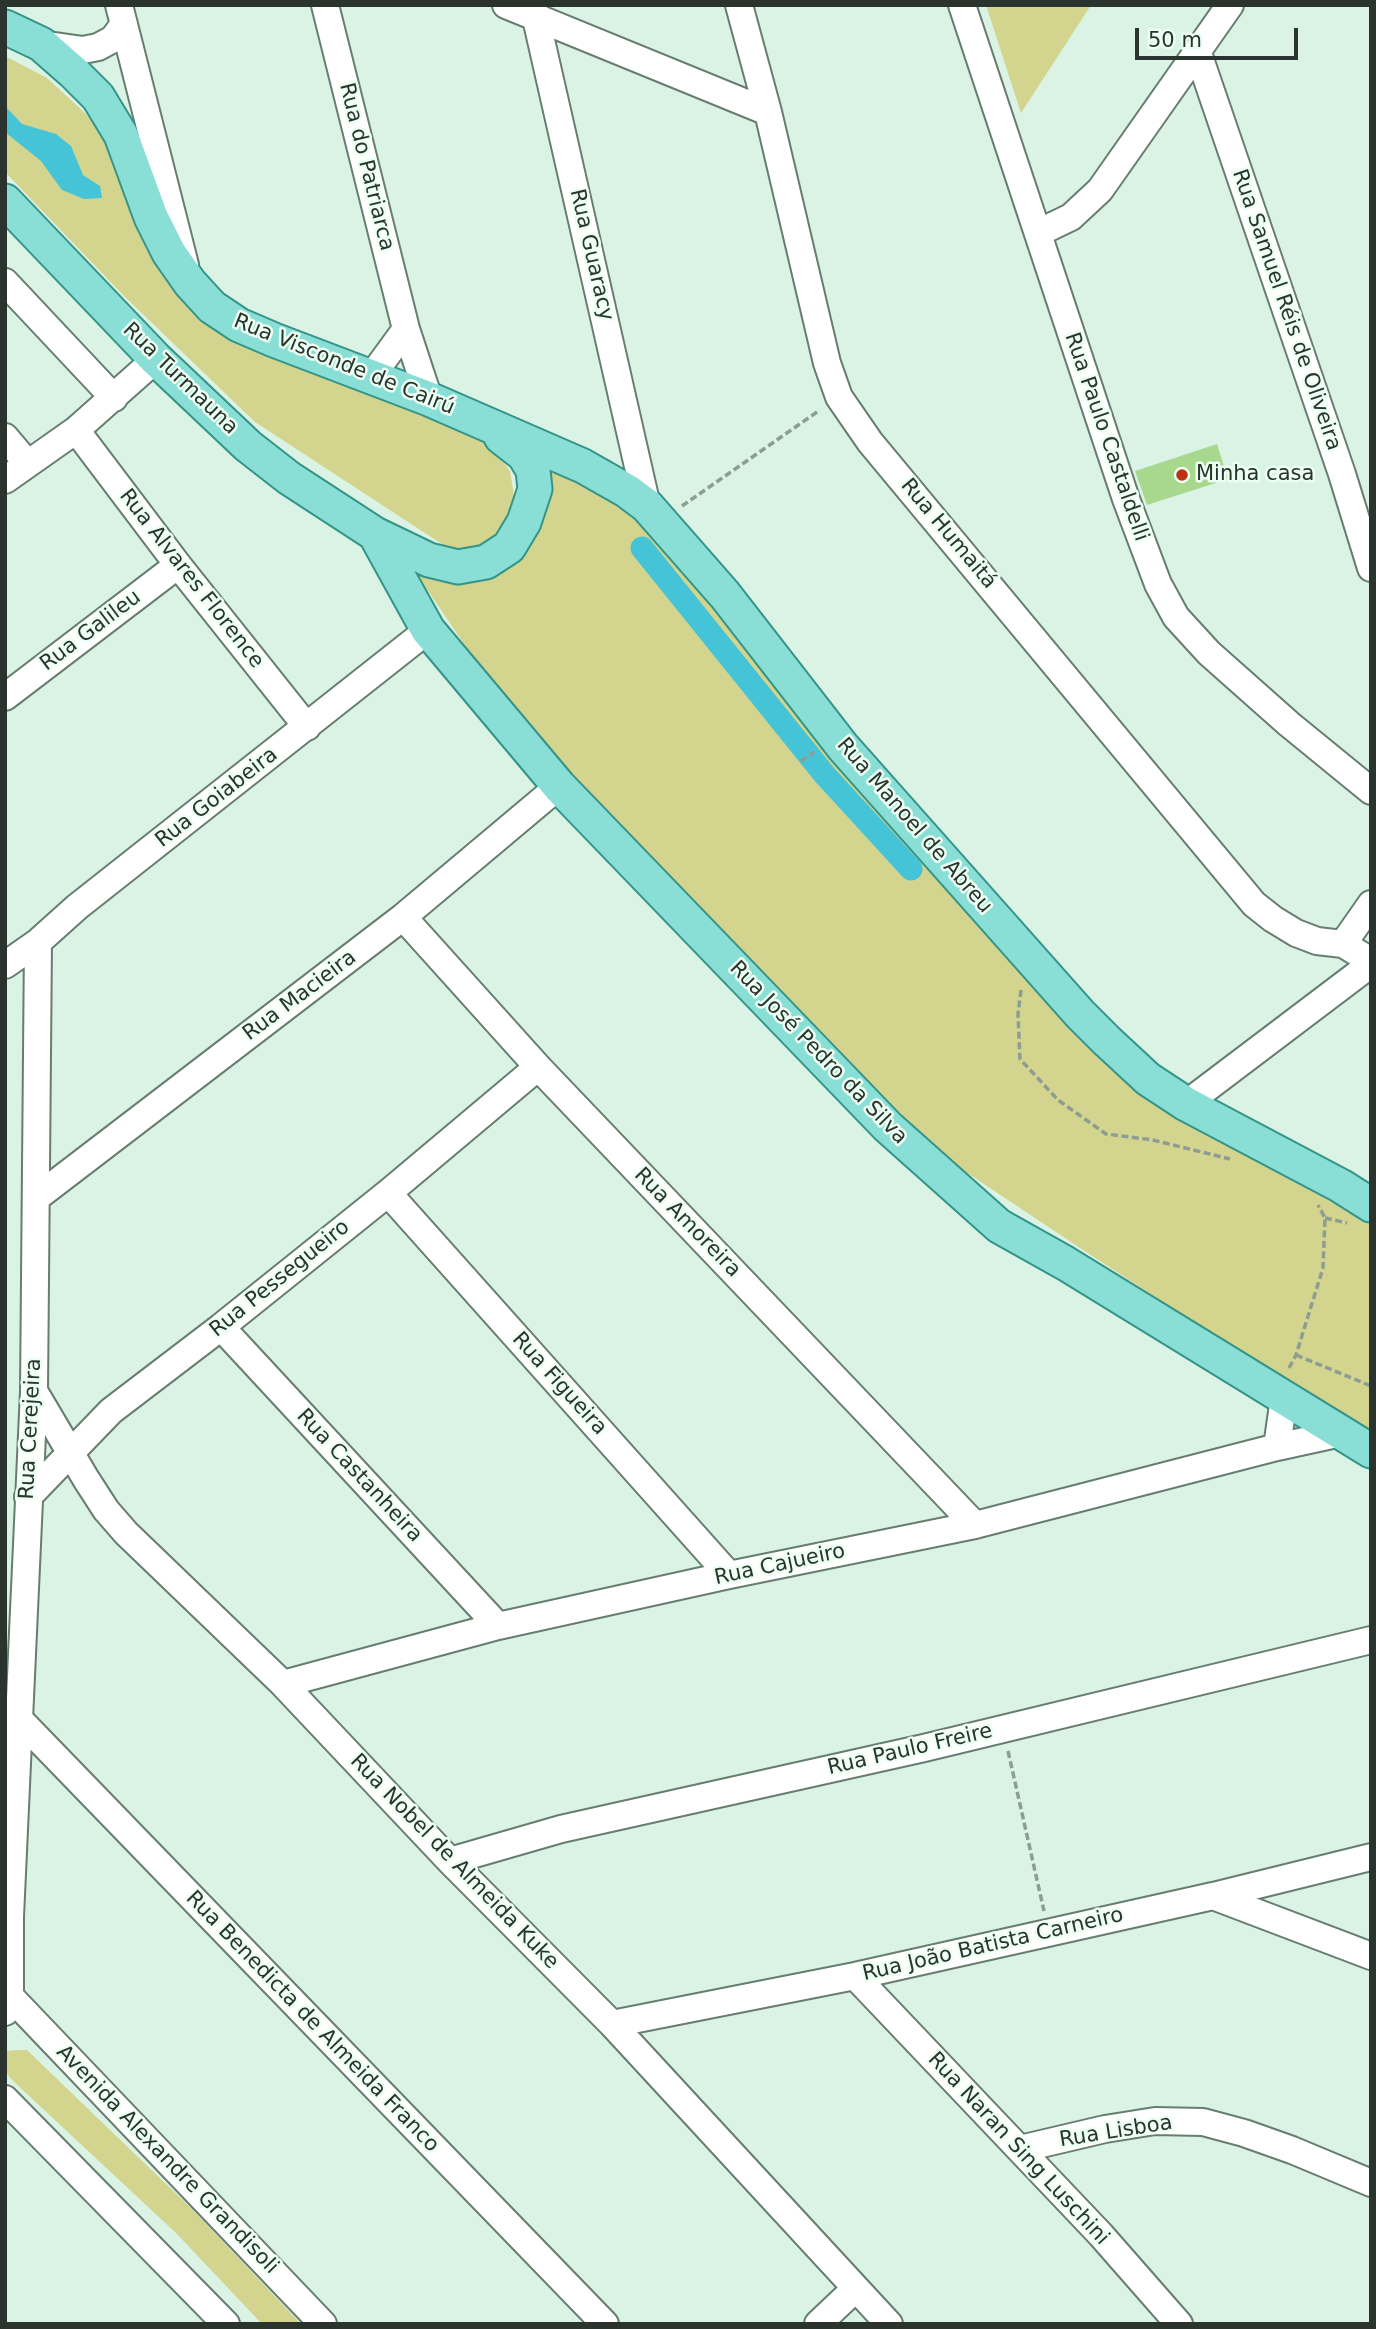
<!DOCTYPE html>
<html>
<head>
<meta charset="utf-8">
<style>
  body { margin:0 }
  #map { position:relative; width:1376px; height:2329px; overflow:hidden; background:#dbf3e5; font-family:"DejaVu Sans",sans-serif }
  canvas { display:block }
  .frame { position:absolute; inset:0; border:7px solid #2a332d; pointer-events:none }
  .scale { position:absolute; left:1135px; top:28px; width:163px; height:32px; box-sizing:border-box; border:4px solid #2a332d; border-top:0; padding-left:9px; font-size:21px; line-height:24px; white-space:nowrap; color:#2a332d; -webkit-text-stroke:5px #ecfff3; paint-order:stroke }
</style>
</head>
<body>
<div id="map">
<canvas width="1376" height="2329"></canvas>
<div class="frame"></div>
<div class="scale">50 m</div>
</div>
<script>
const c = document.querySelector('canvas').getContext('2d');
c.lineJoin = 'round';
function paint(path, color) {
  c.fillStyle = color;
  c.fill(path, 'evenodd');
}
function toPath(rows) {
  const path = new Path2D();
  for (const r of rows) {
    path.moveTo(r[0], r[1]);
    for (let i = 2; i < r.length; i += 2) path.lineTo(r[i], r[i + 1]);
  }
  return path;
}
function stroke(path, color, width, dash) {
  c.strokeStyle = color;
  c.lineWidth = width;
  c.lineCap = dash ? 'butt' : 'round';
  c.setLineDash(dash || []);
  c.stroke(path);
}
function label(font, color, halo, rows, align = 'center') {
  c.font = font + ' "DejaVu Sans",sans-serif';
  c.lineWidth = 5;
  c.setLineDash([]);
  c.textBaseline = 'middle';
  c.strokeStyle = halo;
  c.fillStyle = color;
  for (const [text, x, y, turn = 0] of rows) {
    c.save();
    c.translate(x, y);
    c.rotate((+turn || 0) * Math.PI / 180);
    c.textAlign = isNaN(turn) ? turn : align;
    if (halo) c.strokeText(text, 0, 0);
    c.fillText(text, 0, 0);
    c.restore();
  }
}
paint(toPath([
  [986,5,1091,5,1021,113],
  [5,56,47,78,85,113,122,159,148,249,193,313,309,370,489,443,510,471,514,496,510,527,482,550,451,550,255,422,125,297,5,172],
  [546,470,572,475,623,502,1092,1045,1371,1214,1371,1437,1080,1248,945,1158,559,771,487,678,410,564,483,570],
  [18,2050,27,2050,192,2209,301,2324,262,2324,176,2233,11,2079,5,2070,5,2051]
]), '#d3d48e');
paint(toPath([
  [5,106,22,124,56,134,71,146,83,175,100,186,102,198,84,199,62,190,41,161,5,132]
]), '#45c4d8');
stroke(toPath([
  [642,548,824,774,911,869]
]), '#45c4d8', 23);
paint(toPath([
  [1217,444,1228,479,1147,505,1135,471]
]), '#a8d88d');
const minor = toPath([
  [119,5,185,265],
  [325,5,406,329,429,399],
  [506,5,768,112],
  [533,5,647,506],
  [739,5,768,112,827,363,839,397,870,442,1254,904,1273,919,1296,933,1317,941,1343,944,1371,961],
  [962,5,1126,499,1158,584,1176,617,1209,653,1289,724,1371,791],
  [41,44,83,50,98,47,113,39,124,24],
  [1198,53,1342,474,1371,568],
  [1038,233,1071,217,1100,190,1230,5],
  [5,282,114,398],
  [371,377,406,329],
  [76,430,178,565,307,727],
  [5,437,27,463],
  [5,480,76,430,156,359],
  [5,697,178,565],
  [403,917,538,1067,975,1525],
  [1343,944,1371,904],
  [5,965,38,942,77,907,428,630],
  [1186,1104,1371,964],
  [388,1193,729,1575],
  [36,1198,403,917,559,786],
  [221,1327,498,1626],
  [34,1391,86,1479,106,1510,126,1533,283,1684,450,1861,612,2024,889,2324],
  [1277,1447,1284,1398],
  [28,1497,111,1411,221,1327,388,1193,538,1067],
  [283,1684,498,1626,729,1575,975,1525,1277,1447,1341,1433],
  [20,1720,605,2324],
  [450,1861,561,1829,924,1748,1371,1640],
  [1213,1896,1371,1956],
  [855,1976,1101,2235,1179,2324],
  [5,1991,323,2324],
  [5,2012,10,1996,10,1917,34,1391,38,942],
  [612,2024,855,1976,1213,1896,1371,1857],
  [5,2099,226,2324],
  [1020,2149,1105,2129,1155,2121,1203,2122,1244,2133,1292,2150,1371,2183],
  [818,2324,855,2289]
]);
const major = toPath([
  [5,27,41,44,73,72,98,97,121,135,151,217,169,253,190,283,212,307,239,325,274,340,429,399,583,466,627,491,647,506,725,595,843,747,1080,1014,1106,1040,1148,1079,1186,1104,1341,1186,1371,1205],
  [5,201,156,359,248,446,289,478,375,534,429,560,458,567,486,562,509,547,524,522,535,489,533,470,524,455,501,437],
  [375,534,428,630,559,786,888,1127,999,1226,1065,1263,1371,1451]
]);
stroke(minor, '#677d70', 30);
stroke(major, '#349488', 37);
stroke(toPath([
  [682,506,820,410],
  [801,761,814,752],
  [1021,990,1018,1014,1020,1059,1058,1100,1106,1134,1153,1140,1230,1159],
  [1325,1218,1347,1223],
  [1296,1355,1371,1386],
  [1289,1368,1296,1355,1323,1268,1325,1218,1318,1205],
  [1008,1751,1044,1911]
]), '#8c9e93', 3.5, [7, 3.5]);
stroke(minor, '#fff', 26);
stroke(major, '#89ded5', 33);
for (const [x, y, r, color] of [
  [1182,475,7,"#bc3212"]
]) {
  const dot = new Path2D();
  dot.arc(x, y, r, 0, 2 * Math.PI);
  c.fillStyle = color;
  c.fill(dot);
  stroke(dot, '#ecfff3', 2.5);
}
label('21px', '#2a332d', '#ecfff3', [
  ["Rua do Patriarca",366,167,76],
  ["Rua Guaracy",591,255,77],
  ["Rua Samuel Réis de Oliveira",1286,310,71],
  ["Rua Visconde de Cairú",344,365,22],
  ["Rua Turmauna",180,379,44],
  ["Rua Paulo Castaldelli",1106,437,71],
  ["Rua Humaitá",948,534,50],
  ["Rua Alvares Florence",191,579,52],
  ["Rua Galileu",91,631,-37],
  ["Rua Goiabeira",217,798,-38],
  ["Rua Manoel de Abreu",914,826,49],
  ["Rua Macieira",300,996,-37],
  ["Rua José Pedro da Silva",818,1053,46],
  ["Rua Amoreira",687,1223,46],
  ["Rua Pessegueiro",280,1279,-39],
  ["Rua Figueira",559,1384,48],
  ["Rua Cerejeira",31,1429,-87],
  ["Rua Castanheira",359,1476,47],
  ["Rua Cajueiro",780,1565,-12],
  ["Rua Paulo Freire",910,1750,-13],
  ["Rua Nobel de Almeida Kuke",454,1862,46],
  ["Rua João Batista Carneiro",993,1945,-13],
  ["Rua Benedicta de Almeida Franco",312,2022,46],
  ["Rua Lisboa",1116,2132,-9],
  ["Rua Naran Sing Luschini",1018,2149,47],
  ["Avenida Alexandre Grandisoli",167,2160,46]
]);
label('21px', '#2a332d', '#ecfff3', [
  ["Minha casa",1196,475]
], 'left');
</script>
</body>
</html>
